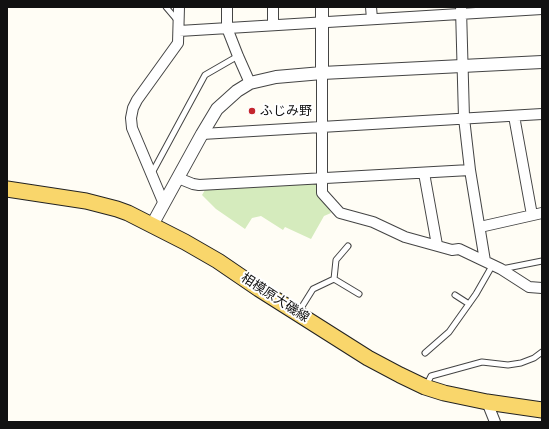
<!DOCTYPE html>
<html>
<head>
<meta charset="utf-8">
<style>
  body { margin:0 }
  #map { position:relative; width:549px; height:429px; overflow:hidden; background:#fffdf5; font-family:"Noto Serif",serif }
  canvas { display:block }
  .frame { position:absolute; inset:0; border:8px solid #111; pointer-events:none }
</style>
</head>
<body>
<div id="map">
<canvas width="549" height="429"></canvas>
<div class="frame"></div>
</div>
<script>
const c = document.querySelector('canvas').getContext('2d');
c.lineJoin = 'round';
function paint(path, color) {
  c.fillStyle = color;
  c.fill(path, 'evenodd');
}
function toPath(rows) {
  const path = new Path2D();
  for (const r of rows) {
    path.moveTo(r[0], r[1]);
    for (let i = 2; i < r.length; i += 2) path.lineTo(r[i], r[i + 1]);
  }
  return path;
}
function stroke(path, color, width, dash) {
  c.strokeStyle = color;
  c.lineWidth = width;
  c.lineCap = dash ? 'butt' : 'round';
  c.setLineDash(dash || []);
  c.stroke(path);
}
function label(font, color, halo, rows, align = 'center') {
  c.font = font + ' "Noto Serif","Noto Sans JP",serif';
  c.lineWidth = 4;
  c.setLineDash([]);
  c.textBaseline = 'middle';
  c.strokeStyle = halo;
  c.fillStyle = color;
  for (const [text, x, y, turn = 0] of rows) {
    c.save();
    c.translate(x, y);
    c.rotate((+turn || 0) * Math.PI / 180);
    c.textAlign = isNaN(turn) ? turn : align;
    if (halo) c.strokeText(text, 0, 0);
    c.fillText(text, 0, 0);
    c.restore();
  }
}
paint(toPath([
  [318,182,331,213,324,216,311,239,285,227,283,230,261,216,252,218,245,229,216,209,202,195,205,190]
]), '#d5ebbd');
const service = toPath([
  [166,7,177,20],
  [152,173,205,75,238,56],
  [502,269,542,261],
  [334,279,336,260,348,246],
  [455,295,469,304],
  [298,313,313,289,334,279,359,294],
  [425,353,449,332,476,294,492,266],
  [426,386,431,376,482,362,508,365,521,363,534,358,542,352]
]);
const minor = toPath([
  [227,7,227,28,238,56,250,83],
  [273,7,273,25],
  [371,7,372,19],
  [461,9,464,118,470,170,485,261],
  [179,31,542,9],
  [322,73,322,193,340,213,373,222,405,237,452,250,459,249,501,269,529,287,542,288],
  [514,116,532,215],
  [202,134,542,114],
  [424,173,437,245],
  [178,178,193,184,199,185,470,170],
  [164,204,132,128,131,118,133,108,137,100,178,43,179,7],
  [480,227,542,213],
  [487,402,495,422]
]);
const tertiary = toPath([
  [322,73,322,7],
  [152,225,202,134,217,109,237,91,250,83,276,77,322,73,542,62]
]);
const primary = toPath([
  [7,189,86,201,117,209,128,213,185,242,218,261,259,289,368,358,400,375,425,387,444,393,487,402,542,410]
]);
stroke(service, '#444', 7);
stroke(minor, '#444', 12);
stroke(tertiary, '#444', 14);
stroke(primary, '#222', 17);
stroke(service, '#fff', 5);
stroke(minor, '#fff', 10);
stroke(tertiary, '#fff', 12);
stroke(primary, '#f9d66b', 15);
for (const [x, y, r, color] of [
  [252,111,4,"#c4262e"]
]) {
  const dot = new Path2D();
  dot.arc(x, y, r, 0, 2 * Math.PI);
  c.fillStyle = color;
  c.fill(dot);
  stroke(dot, '#fff', 1.5);
}
label('13px', '#111', '#fff', [
  ["ふじみ野",260,111]
], 'left');
label('13px', '#111', '#fff', [
  ["相模原大磯線",275,298,33]
]);
</script>
</body>
</html>
